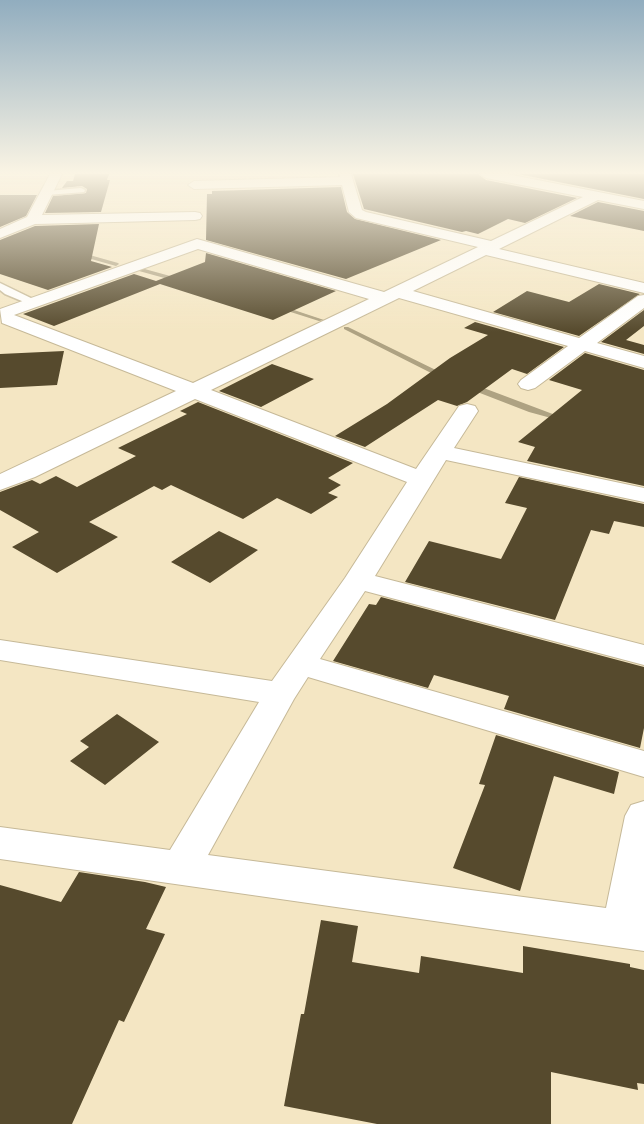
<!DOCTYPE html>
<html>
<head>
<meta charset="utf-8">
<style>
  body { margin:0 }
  canvas { display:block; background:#f4e6c3 }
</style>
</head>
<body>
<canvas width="644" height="1124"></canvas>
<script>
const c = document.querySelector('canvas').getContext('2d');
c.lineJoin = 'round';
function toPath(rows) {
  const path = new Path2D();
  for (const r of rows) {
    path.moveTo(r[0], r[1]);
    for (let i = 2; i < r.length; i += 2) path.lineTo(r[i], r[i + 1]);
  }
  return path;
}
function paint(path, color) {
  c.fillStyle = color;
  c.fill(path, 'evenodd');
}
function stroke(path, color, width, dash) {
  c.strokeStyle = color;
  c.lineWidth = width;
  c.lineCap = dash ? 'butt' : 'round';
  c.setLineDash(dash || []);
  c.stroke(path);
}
paint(toPath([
  [79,252,118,263,119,264,116,266,77,255,77,253,79,252],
  [141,268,181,279,182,280,179,282,139,271,138,270,141,268],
  [278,306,282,306,324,320,319,321,278,308,278,306],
  [344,327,348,327,448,376,447,378,441,378,344,329,344,327],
  [467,384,473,384,566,419,562,421,529,412,467,388,467,384]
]), '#aea282');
paint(toPath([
  [75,174,109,174,107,180,110,180,101,212,45,213,53,196,86,193,87,189,82,186,62,188,67,181,73,181],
  [353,174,478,174,486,180,577,198,525,223,508,219,478,234,466,231,462,232,364,209],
  [518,174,644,174,644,199],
  [341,187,347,212,355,219,441,240,346,279,206,240,207,194,212,194,212,191],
  [0,195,37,195,26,216,0,227],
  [598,202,644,211,644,231,570,216],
  [99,224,91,261,112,267,48,290,0,274,0,240,35,226],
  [206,253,336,291,273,320,160,284,54,326,23,314,134,274,156,281,205,262],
  [599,284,640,294,579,336,493,312,527,291,569,302],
  [644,310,644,326,626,340,644,345,644,354,601,342],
  [475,322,564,347,527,374,512,369,467,402,457,406,438,400,365,447,335,436,387,404,450,358,488,335,464,328],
  [64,351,57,385,0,388,0,354],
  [585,353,644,370,644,486,527,461,535,447,518,442,582,390,549,380],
  [272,364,314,379,261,407,219,391],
  [198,402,353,463,328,478,341,485,328,493,338,497,311,514,277,498,243,519,171,485,162,490,154,486,89,522,118,537,57,573,12,547,39,532,0,510,0,492,32,480,40,484,56,476,77,487,136,456,118,448,187,414,180,411],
  [519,477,644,504,644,527,614,521,609,534,591,530,555,620,405,582,429,541,501,559,527,508,505,503],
  [219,531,258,550,210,583,171,562],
  [381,597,644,667,644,728,640,748,504,709,509,696,434,675,428,688,333,661,369,604,376,605],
  [117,714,159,742,105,785,70,761,89,747,80,741],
  [496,735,619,772,614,794,554,776,520,891,453,868,485,785,479,784],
  [79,872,145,882,166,887,146,929,165,934,124,1022,119,1020,72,1124,0,1124,0,885,61,902],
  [321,920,358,926,352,962,419,973,421,956,523,973,523,946,630,964,630,967,644,970,644,1084,637,1083,638,1090,551,1072,551,1124,377,1124,284,1106,301,1014,304,1014]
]), '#564a2d');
const service = toPath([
  [81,188,85,190,84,192,47,195,43,193,47,191,81,188],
  [0,283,35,300,37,302,32,305,29,304,5,294,0,290,0,283]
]);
const minor = toPath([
  [50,174,62,174,42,215,195,212,200,213,202,216,200,219,195,220,35,224,0,238,0,229,27,217,50,174],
  [339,174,351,174,362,210,366,212,491,241,583,197,486,178,480,174,507,174,644,201,644,209,598,200,499,249,644,283,644,293,486,255,413,291,579,338,638,296,644,295,644,308,597,343,644,356,644,368,585,351,535,388,528,390,521,388,518,384,521,380,568,346,399,298,211,390,416,469,459,406,467,404,475,406,478,411,454,448,644,488,644,502,446,460,375,576,644,645,644,665,365,591,320,659,644,751,644,777,308,677,294,699,208,855,606,908,625,816,631,805,644,801,644,951,0,859,0,827,170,850,259,702,0,660,0,640,272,681,345,578,407,482,195,399,35,477,0,490,0,474,176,391,2,323,0,309,197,239,384,292,478,247,356,218,349,212,342,185,194,189,188,185,194,181,340,177,339,174],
  [198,249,369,299,193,383,14,315,198,249]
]);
stroke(service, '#c6b998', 3);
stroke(minor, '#c6b998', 2);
paint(service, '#fff');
paint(minor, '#fff');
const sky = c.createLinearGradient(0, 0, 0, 332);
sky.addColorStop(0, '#91adbf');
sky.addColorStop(0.52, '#faf4e4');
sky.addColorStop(1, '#faf4e400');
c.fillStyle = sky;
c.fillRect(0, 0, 644, 332);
</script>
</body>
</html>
